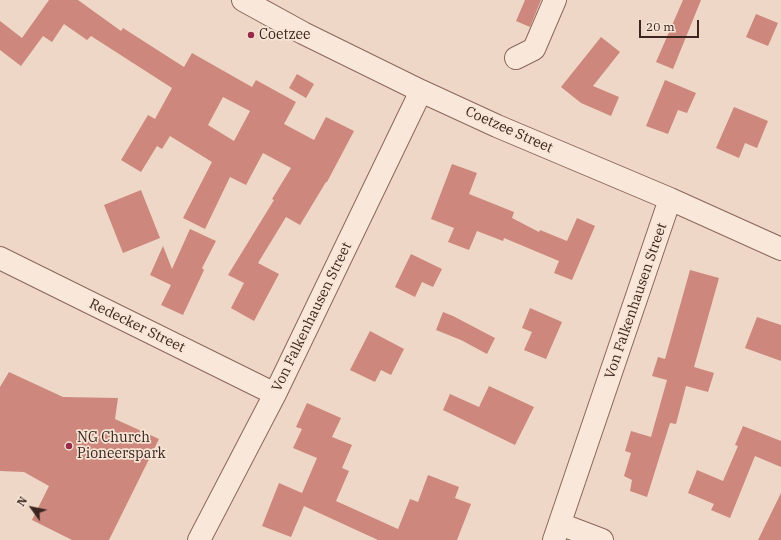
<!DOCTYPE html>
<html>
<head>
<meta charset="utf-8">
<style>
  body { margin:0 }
  #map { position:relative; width:781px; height:540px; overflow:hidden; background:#eed7c6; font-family:"IBM Plex Serif",serif }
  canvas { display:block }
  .north { position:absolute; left:12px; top:488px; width:40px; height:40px; -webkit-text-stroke:3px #f6e4d5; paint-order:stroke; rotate:303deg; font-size:11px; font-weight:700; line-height:16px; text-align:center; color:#3a251f }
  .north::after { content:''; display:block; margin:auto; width:14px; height:18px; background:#3a251f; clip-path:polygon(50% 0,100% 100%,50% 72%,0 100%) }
  .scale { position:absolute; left:639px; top:20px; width:60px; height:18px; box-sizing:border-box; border:2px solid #3a251f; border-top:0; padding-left:5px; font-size:12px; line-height:14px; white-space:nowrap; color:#3a251f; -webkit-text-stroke:3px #f6e4d5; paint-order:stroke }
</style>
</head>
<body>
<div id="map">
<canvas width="781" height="540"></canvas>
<div class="north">N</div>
<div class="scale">20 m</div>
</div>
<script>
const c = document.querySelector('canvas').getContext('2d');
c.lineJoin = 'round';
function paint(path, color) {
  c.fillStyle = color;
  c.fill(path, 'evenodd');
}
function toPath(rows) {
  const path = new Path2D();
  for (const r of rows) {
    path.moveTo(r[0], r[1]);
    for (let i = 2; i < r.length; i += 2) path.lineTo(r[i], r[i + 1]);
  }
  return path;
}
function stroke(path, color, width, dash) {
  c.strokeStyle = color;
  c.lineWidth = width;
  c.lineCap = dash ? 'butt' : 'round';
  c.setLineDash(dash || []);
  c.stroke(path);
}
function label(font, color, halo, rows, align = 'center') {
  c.font = font + ' "IBM Plex Serif",serif';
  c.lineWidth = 3.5;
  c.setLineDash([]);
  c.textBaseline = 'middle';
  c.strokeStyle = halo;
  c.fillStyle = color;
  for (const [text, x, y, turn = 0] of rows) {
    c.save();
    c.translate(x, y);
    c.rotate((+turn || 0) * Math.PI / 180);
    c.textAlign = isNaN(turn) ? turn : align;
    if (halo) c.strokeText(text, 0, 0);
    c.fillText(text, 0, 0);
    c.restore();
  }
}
paint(toPath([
  [49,0,78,0,121,31,123,28,184,67,192,53,252,87,256,80,296,102,284,124,314,140,326,117,354,131,327,182,326,182,300,225,286,217,258,263,279,274,254,321,231,308,244,283,228,275,274,200,272,199,291,168,263,153,246,185,230,177,205,229,183,218,212,162,170,136,162,149,157,146,141,172,121,160,148,115,155,119,172,88,91,36,87,40,64,24,52,42,43,36,21,66,0,50,0,21,22,38],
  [223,97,250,111,234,141,208,125],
  [525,0,541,0,530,27,516,21],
  [683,0,701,0,673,69,656,62],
  [756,14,778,23,768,46,746,37],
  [601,37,620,52,593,86,619,97,611,116,581,103,561,87],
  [297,74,314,84,306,98,289,88],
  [665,80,696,93,687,113,678,110,668,134,646,126],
  [734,107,768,121,757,148,745,143,739,158,716,148],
  [452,164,477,173,469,194,514,212,512,218,539,232,540,230,567,241,577,218,595,226,572,280,554,273,559,261,504,238,503,241,477,231,469,250,448,242,454,228,431,219],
  [141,190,160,238,123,253,104,205],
  [190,229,216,241,202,268,204,270,183,315,161,305,171,285,150,275,163,246,172,269],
  [411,254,442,269,433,287,422,282,415,297,395,287],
  [690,270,719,278,694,367,714,373,708,392,686,386,676,424,670,423,647,497,630,491,632,480,624,476,631,453,625,451,631,431,651,437,667,380,652,376,658,357,665,359],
  [530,308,562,322,546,359,524,350,532,332,522,328],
  [443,312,453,316,495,338,487,354,461,340,436,330],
  [757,317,781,325,781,361,745,348],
  [370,331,404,349,391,375,381,370,375,382,350,370],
  [9,372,63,397,118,398,115,419,159,439,109,540,72,540,32,520,49,486,24,472,0,471,0,387],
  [489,386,534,407,515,445,443,410,450,394,479,407],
  [307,403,341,418,332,437,352,445,342,468,349,471,336,501,398,529,410,499,418,502,428,475,459,487,455,498,471,504,457,540,378,540,304,506,291,537,262,526,279,483,302,493,317,458,293,448,302,429,296,427],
  [743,426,781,441,781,467,755,456,730,518,711,510,714,504,688,493,697,470,723,481,738,446,735,445],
  [781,493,781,540,758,540]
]), '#cd877c');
const minor = toPath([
  [243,0,303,33,421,91,497,126,670,199,781,249],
  [516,58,534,49,555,0],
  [0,258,275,394],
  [560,524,602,540],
  [199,540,275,394,421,91],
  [554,540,670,199]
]);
stroke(minor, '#8a675b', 24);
stroke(minor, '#f9e7d9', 22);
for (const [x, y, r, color] of [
  [251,35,4,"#992b4a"],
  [69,446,4,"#992b4a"]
]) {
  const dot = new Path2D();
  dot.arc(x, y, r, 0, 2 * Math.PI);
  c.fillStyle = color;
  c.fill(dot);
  stroke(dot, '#f6e4d5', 1.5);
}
label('14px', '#3a251f', '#f6e4d5', [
  ["Coetzee",259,35],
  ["NG Church",77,438],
  ["Pioneerspark",77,454]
], 'left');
label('14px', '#3a251f', '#f6e4d5', [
  ["Coetzee Street",509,130,24],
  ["Von Falkenhausen Street",636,301,-71],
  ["Von Falkenhausen Street",312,317,-64],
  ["Redecker Street",137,326,26]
]);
</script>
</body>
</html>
